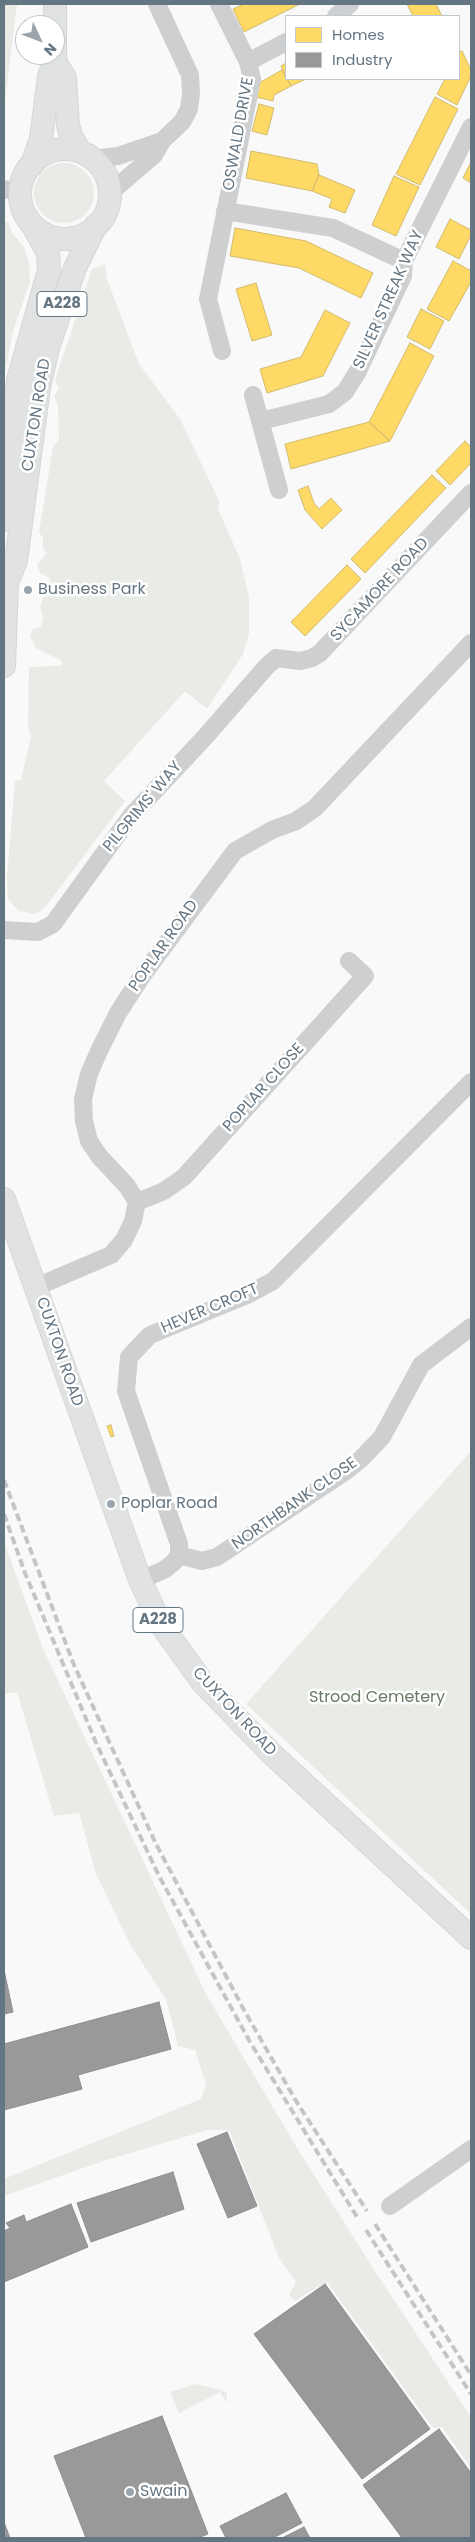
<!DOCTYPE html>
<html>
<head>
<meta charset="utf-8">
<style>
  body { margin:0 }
  #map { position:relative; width:475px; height:2542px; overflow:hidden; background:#f9f9f9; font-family:Poppins,sans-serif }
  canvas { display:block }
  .frame { position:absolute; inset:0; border:5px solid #657683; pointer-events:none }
  .legend { position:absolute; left:285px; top:15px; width:175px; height:65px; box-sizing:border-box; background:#fff; border:1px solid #c1c8cd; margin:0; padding:6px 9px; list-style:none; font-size:15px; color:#657683 }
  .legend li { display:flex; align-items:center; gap:10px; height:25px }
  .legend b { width:25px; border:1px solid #c1c8cd }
  .north { position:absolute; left:15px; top:15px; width:50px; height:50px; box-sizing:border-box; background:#fff; border:1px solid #c1c8cd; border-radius:50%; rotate:133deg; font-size:14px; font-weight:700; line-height:20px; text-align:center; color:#657683 }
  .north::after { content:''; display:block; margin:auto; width:18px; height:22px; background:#99a4ac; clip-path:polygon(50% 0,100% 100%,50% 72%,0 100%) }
</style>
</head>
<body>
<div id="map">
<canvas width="475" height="2542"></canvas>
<div class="frame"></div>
<ul class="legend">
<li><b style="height:14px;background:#ffd966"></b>Homes</li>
<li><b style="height:14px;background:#999"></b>Industry</li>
</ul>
<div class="north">N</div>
</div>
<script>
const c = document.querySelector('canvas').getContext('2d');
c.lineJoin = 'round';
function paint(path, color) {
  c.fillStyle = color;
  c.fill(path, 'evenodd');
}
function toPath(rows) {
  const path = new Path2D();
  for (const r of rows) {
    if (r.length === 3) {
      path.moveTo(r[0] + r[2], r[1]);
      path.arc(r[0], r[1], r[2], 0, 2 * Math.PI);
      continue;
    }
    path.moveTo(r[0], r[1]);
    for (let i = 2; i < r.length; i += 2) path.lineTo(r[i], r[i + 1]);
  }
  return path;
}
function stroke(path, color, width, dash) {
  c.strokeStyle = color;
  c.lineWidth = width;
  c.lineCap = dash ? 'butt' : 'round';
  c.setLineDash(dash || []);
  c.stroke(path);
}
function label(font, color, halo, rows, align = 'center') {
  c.font = font + ' Poppins,sans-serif';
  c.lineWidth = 5;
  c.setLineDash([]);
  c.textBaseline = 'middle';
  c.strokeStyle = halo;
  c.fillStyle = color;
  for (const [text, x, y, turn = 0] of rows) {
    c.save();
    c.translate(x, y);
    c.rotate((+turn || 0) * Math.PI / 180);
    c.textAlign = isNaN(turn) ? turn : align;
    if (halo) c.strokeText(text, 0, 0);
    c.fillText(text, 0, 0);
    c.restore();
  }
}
paint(toPath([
  [4,4,17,4,4,110],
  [64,193,30],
  [4,220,9,223,12,233,24,247,29,263,30,282,13,331,4,376],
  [105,264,107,279,139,364,180,419,220,503,218,509,240,559,249,597,249,633,243,654,207,709,185,691,104,781,125,801,50,901,41,911,34,914,19,911,12,904,8,898,7,877,15,781,21,780,31,736,28,726,29,667,61,666,62,661,36,648,30,636,32,629,41,627,43,616,40,607,43,598,53,594,49,577,41,574,37,565,47,553,43,549,43,537,39,533,53,447,59,439,58,406,54,396,59,389,55,380,92,269],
  [471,1451,471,1914,246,1704],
  [4,1542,44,1651,206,1994,294,2143,371,2265,471,2417,471,2468,442,2427,433,2428,327,2282,294,2301,289,2295,296,2282,279,2258,229,2130,208,2130,103,2161,4,2196,4,2179,201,2099,206,2085,195,2050,178,2046,166,1999,131,1946,96,1874,79,1813,54,1816,17,1692,4,1694],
  [195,2384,221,2390,227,2393,227,2403,220,2392,179,2413,170,2392]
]), '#e8ebe6');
const homes = toPath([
  [244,4,300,4,244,32,233,9,244,4],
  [407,4,436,4,442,16,413,16,407,4],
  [462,51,471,70,471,76,457,105,437,94,445,79,459,79,459,52,462,51],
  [286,63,286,78,281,66,286,63],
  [282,70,291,86,274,95,273,101,256,97,259,83,282,70],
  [287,79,306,79,291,86,287,79],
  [435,97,458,109,420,185,396,174,435,97],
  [259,104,274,108,267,135,252,131,259,104],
  [251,151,317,164,319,175,312,191,246,178,251,151],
  [471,162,471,183,463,178,471,162],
  [319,175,355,190,345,213,329,207,332,199,312,191,319,175],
  [394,176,419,187,396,236,372,225,394,176],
  [450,219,471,230,471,235,459,259,436,247,450,219],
  [235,228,306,241,373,273,361,298,299,268,230,256,235,228],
  [453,261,471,271,471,282,449,321,427,309,453,261],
  [256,283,272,335,252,341,236,289,256,283],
  [421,309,444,321,430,349,407,337,421,309],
  [325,310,350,323,323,376,267,393,260,369,301,357,325,310],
  [410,343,434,356,390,441,369,422,410,343],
  [369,422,390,441,291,469,285,444,369,422],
  [465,441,471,447,471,463,450,485,436,471,465,441],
  [432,475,446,488,365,573,351,559,432,475],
  [308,486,314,503,319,509,331,498,342,510,322,529,305,510,298,490,308,486],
  [347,565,361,579,305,636,291,622,347,565],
  [111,1425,114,1436,111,1437,107,1426,111,1425]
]);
paint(homes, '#ffd966');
stroke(homes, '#d1bb6f', 1);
const industry = toPath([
  [4,1970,13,2012,4,2014,4,1970],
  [159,2002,171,2049,78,2075,82,2089,4,2110,4,2044,159,2002],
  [227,2132,257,2206,228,2218,197,2144,227,2132],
  [173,2172,184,2209,91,2242,77,2203,173,2172],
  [71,2204,88,2247,4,2282,4,2231,10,2228,6,2223,24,2215,26,2222,71,2204],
  [325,2284,430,2429,362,2479,254,2334,325,2284],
  [162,2416,208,2534,198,2538,86,2538,54,2456,162,2416],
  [439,2429,471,2473,471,2538,402,2538,363,2485,439,2429],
  [286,2493,302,2523,273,2538,226,2538,220,2526,286,2493],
  [4,2522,10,2538,4,2538,4,2522],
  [304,2527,310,2538,282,2538,304,2527]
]);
paint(industry, '#999');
stroke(industry, '#898e92', 1);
const major = toPath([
  [55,61,65,78,68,125,71,136,79,150],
  [65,194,45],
  [32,165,41,139,49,76,55,61,55,4],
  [4,520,18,380,49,270,48,253,33,226],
  [4,571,7,582,4,666],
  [7,582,16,561,39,387,48,348,75,268,96,225],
  [4,1199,140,1580,160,1623,203,1683,272,1754,471,1938]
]);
stroke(major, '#d5d6d7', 24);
stroke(toPath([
  [219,4,248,62,252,79,208,299,222,351],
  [336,16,350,4],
  [248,62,286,42],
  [94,159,118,156,162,141],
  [4,189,19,192],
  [111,192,154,155,162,141,182,122,189,109,191,94,190,75,157,4],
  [225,211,333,228,404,261],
  [253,395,279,490],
  [261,421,329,404,345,392,358,371,403,276,404,261,471,127],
  [4,930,38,932,53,924,131,816,206,736,266,667,276,658,300,661,312,658,320,653,471,493],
  [137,1202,164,1191,184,1177,365,976,349,961],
  [36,1287,111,1255,124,1240,133,1221,137,1202,127,1186,99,1156,89,1141,84,1121,83,1099,89,1074,99,1051,118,1013,142,976,235,851,272,830,296,821,315,808,471,643],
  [179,1555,202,1561,217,1557,346,1471,361,1459,382,1437,421,1365,471,1327],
  [140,1580,164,1570,174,1562,179,1555,179,1544,126,1391,129,1357,150,1335,247,1295,273,1281,471,1082],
  [390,2206,471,2149]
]), '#cecfd0', 18);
stroke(major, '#e1e2e2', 22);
stroke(toPath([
  [4,1480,74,1665,156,1844,244,2010,296,2101,367,2211],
  [4,1514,25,1573,97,1745,159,1876,250,2042,357,2217],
  [375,2224,471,2375],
  [366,2230,471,2394]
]), '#c3c5c6', 4, [8, 4]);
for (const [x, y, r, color] of [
  [28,590,5,"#99a4ac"],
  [111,1504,5,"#99a4ac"],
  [130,2492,5,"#99a4ac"]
]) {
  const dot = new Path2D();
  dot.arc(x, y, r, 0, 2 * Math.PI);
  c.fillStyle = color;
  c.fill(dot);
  stroke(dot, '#fff', 2);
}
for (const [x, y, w] of [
  [62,304,50],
  [158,1620,50]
]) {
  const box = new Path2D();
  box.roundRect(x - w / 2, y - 12.5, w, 25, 4);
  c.fillStyle = '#fff';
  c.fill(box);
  stroke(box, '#657683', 1);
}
label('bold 15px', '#657683', null, [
  ["A228",62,304],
  ["A228",158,1620]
]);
label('16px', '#657683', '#fff', [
  ["OSWALD DRIVE",239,134,-80],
  ["SILVER STREAK WAY",389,300,-66],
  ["CUXTON ROAD",37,415,-81],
  ["SYCAMORE ROAD",380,590,-47],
  ["PILGRIMS' WAY",143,807,-50],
  ["POPLAR ROAD",164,946,-55],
  ["POPLAR CLOSE",264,1088,-48],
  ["HEVER CROFT",210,1309,-23],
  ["CUXTON ROAD",59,1352,71],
  ["NORTHBANK CLOSE",295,1504,-35],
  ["CUXTON ROAD",234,1712,47]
]);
label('16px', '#657683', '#fff', [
  ["Business Park",38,590],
  ["Poplar Road",121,1504],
  ["Swain",140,2492]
], 'left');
label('16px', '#687a64', '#fff', [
  ["Strood Cemetery",377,1698]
]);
</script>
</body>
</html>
